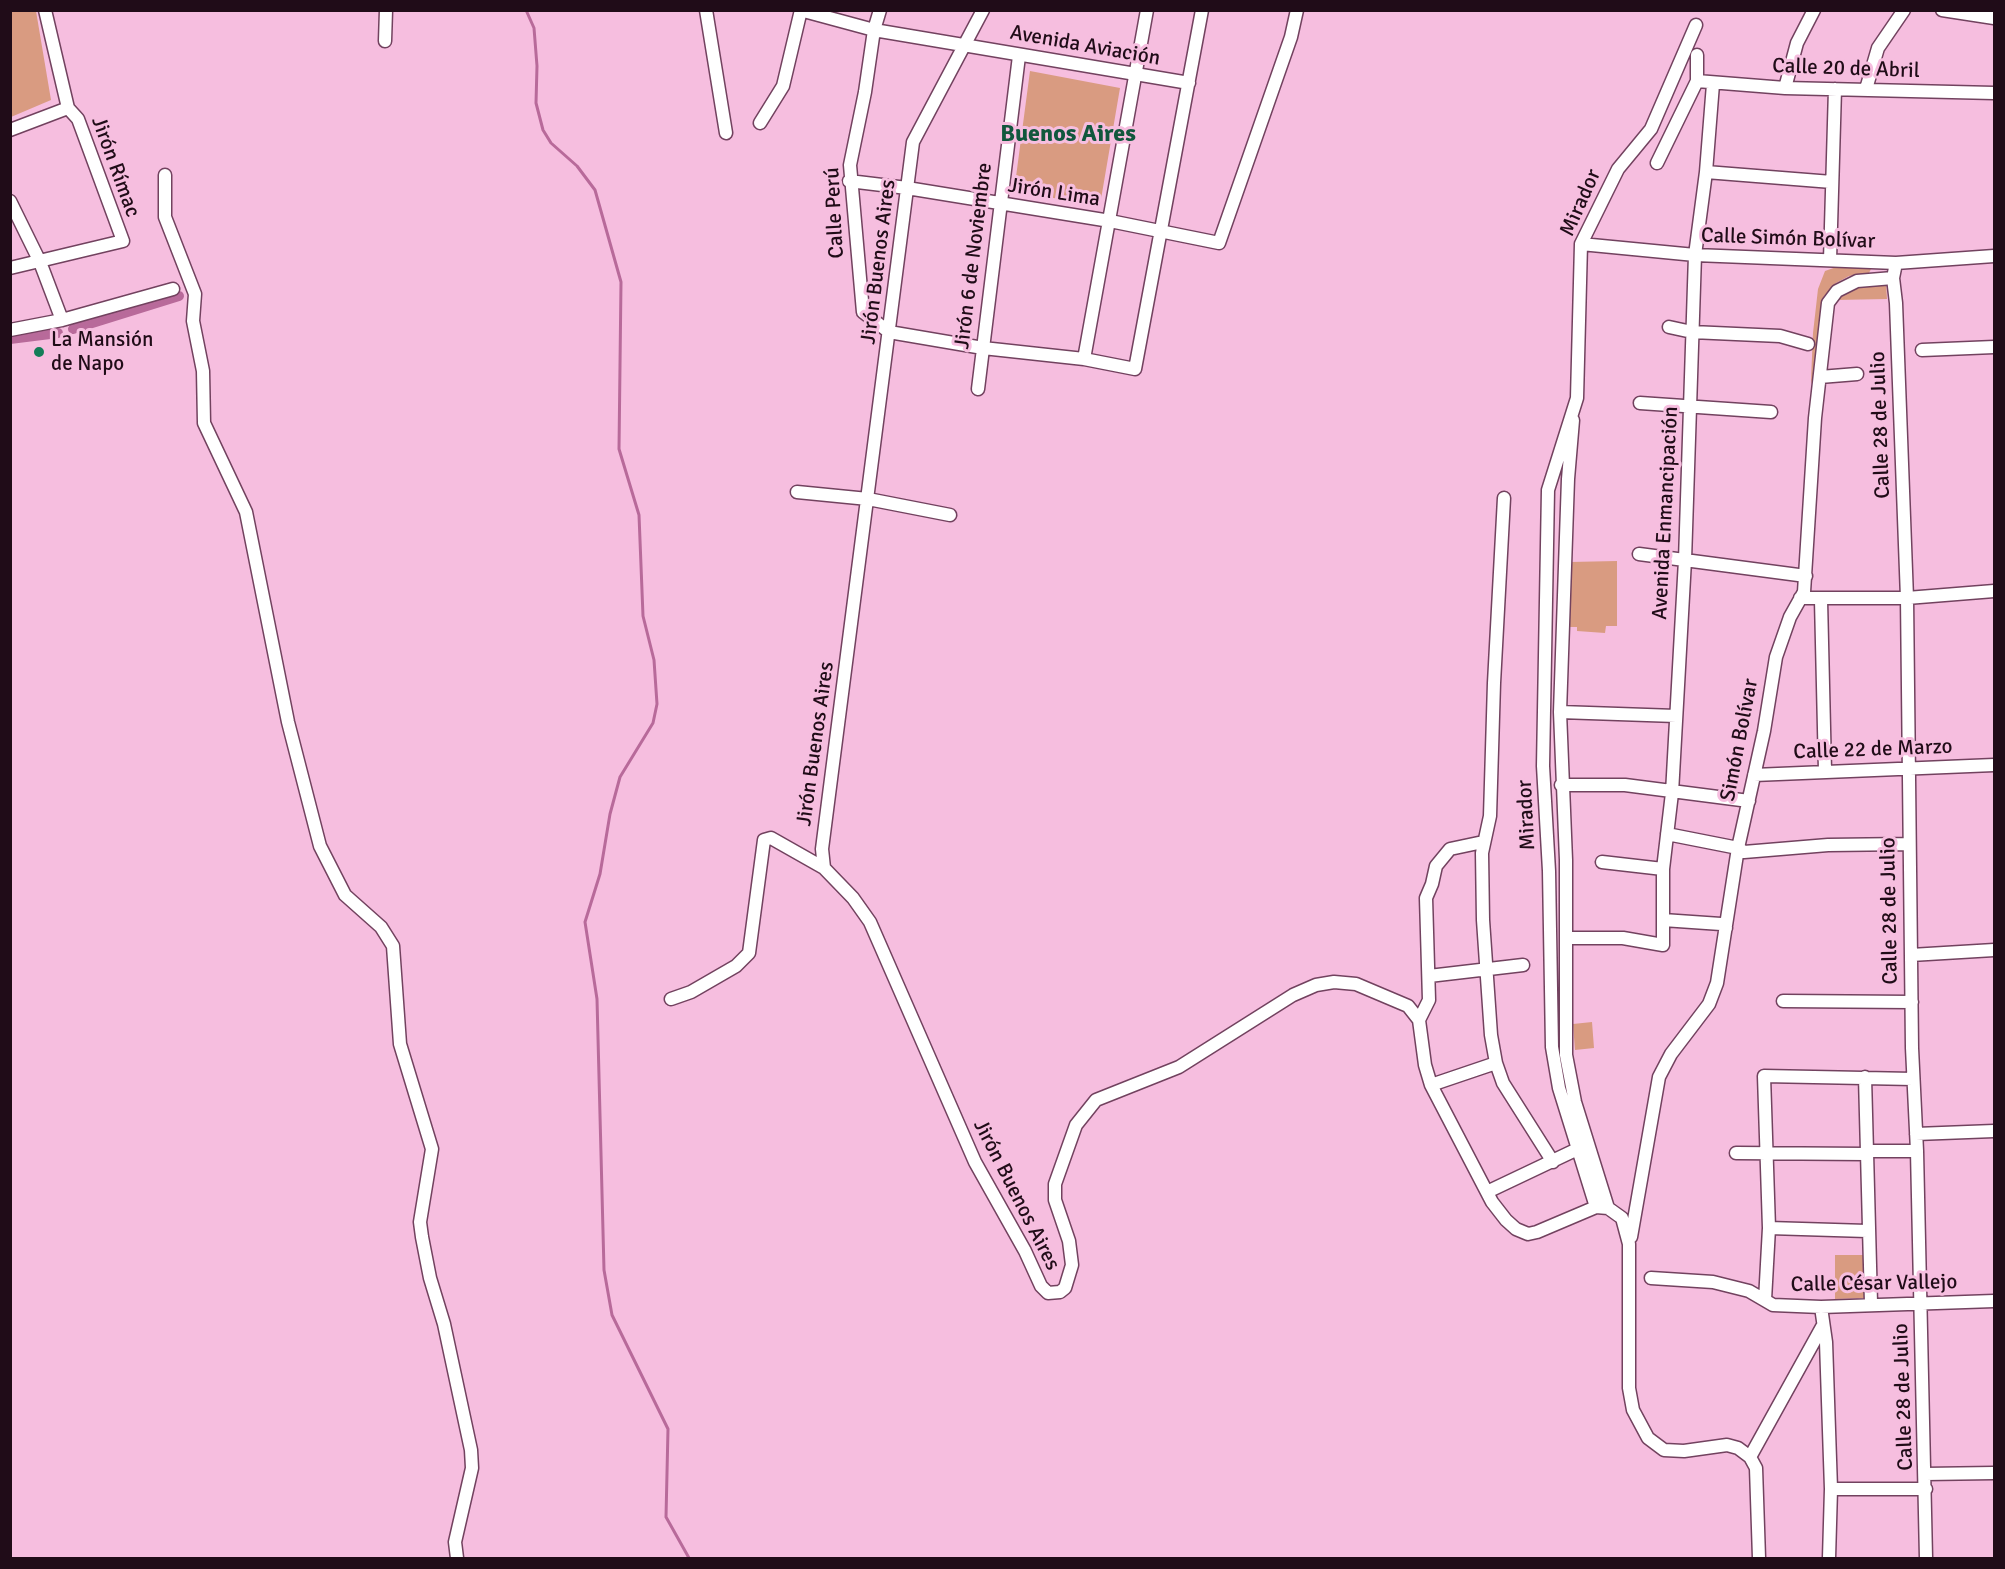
<!DOCTYPE html>
<html>
<head>
<meta charset="utf-8">
<style>
  body { margin:0 }
  #map { position:relative; width:2005px; height:1569px; overflow:hidden; background:#f6bedf; font-family:Signika,sans-serif }
  canvas { display:block }
  .frame { position:absolute; inset:0; border:12px solid #200c18; pointer-events:none }
</style>
</head>
<body>
<div id="map">
<canvas width="2005" height="1569"></canvas>
<div class="frame"></div>
</div>
<script>
const c = document.querySelector('canvas').getContext('2d');
c.lineJoin = 'round';
function paint(path, color) {
  c.fillStyle = color;
  c.fill(path, 'evenodd');
}
function toPath(rows) {
  const path = new Path2D();
  for (const r of rows) {
    path.moveTo(r[0], r[1]);
    for (let i = 2; i < r.length; i += 2) path.lineTo(r[i], r[i + 1]);
  }
  return path;
}
function stroke(path, color, width, dash) {
  c.strokeStyle = color;
  c.lineWidth = width;
  c.lineCap = dash ? 'butt' : 'round';
  c.setLineDash(dash || []);
  c.stroke(path);
}
function label(font, color, halo, rows, align = 'center') {
  c.font = font + ' Signika,sans-serif';
  c.lineWidth = 6;
  c.setLineDash([]);
  c.textBaseline = 'middle';
  c.strokeStyle = halo;
  c.fillStyle = color;
  for (const [text, x, y, turn = 0] of rows) {
    c.save();
    c.translate(x, y);
    c.rotate((+turn || 0) * Math.PI / 180);
    c.textAlign = isNaN(turn) ? turn : align;
    if (halo) c.strokeText(text, 0, 0);
    c.fillText(text, 0, 0);
    c.restore();
  }
}
paint(toPath([
  [10,11,36,11,51,100,11,117],
  [1030,71,1120,88,1100,205,1014,192],
  [1842,265,1871,269,1869,273,1849,276,1836,283,1824,296,1814,393,1811,380,1813,333,1818,289,1825,271],
  [1886,283,1887,299,1835,300,1858,287],
  [1617,561,1617,626,1606,626,1605,633,1577,631,1577,627,1568,627,1570,562],
  [1592,1022,1594,1048,1575,1050,1573,1024],
  [1835,1255,1864,1255,1864,1298,1835,1299]
]), '#d99b81');
stroke(toPath([
  [526,10,534,28,537,66,536,103,543,130,551,143,577,166,595,190,621,282,619,449,639,515,643,616,654,660,657,704,653,723,620,777,610,814,600,874,585,922,597,999,604,1270,612,1315,668,1429,666,1517,689,1558]
]), '#b86a9a', 3);
stroke(toPath([
  [73,329,179,296],
  [10,339,58,333]
]), '#b86a9a', 10);
const minor = toPath([
  [706,10,726,133],
  [800,10,874,30,1189,83],
  [880,10,874,30,865,92,850,165,863,312,889,332,983,348,1084,359,1135,369,1202,10],
  [983,10,913,142,822,849,824,868,853,898,870,922,975,1162,1025,1251,1041,1286,1048,1293,1060,1292,1065,1288,1072,1265,1069,1241,1055,1200,1055,1184,1076,1125,1096,1100,1179,1067,1293,995,1316,985,1334,982,1356,984,1408,1006,1419,1020,1425,1065,1431,1085,1492,1202,1506,1220,1516,1229,1528,1234,1537,1232,1596,1207,1608,1208,1622,1218,1629,1244,1629,1388,1633,1410,1648,1438,1664,1450,1684,1451,1727,1445,1738,1448,1750,1457,1756,1468,1759,1558],
  [1942,10,1994,18],
  [385,41,386,10],
  [1697,81,1785,88,1994,93],
  [1785,88,1797,43,1814,10],
  [1866,89,1878,48,1904,10],
  [760,123,783,86,801,10],
  [10,130,68,108,45,10],
  [1657,163,1697,81,1697,55],
  [1706,172,1832,182],
  [165,175,165,217,195,294,193,321,203,371,204,423,246,512,288,722,320,846,345,895,381,927,393,946,400,1044,432,1149,420,1222,422,1237,430,1278,444,1324,471,1450,472,1468,455,1542,457,1558],
  [849,181,907,188,1110,221,1219,243,1291,37,1297,10],
  [10,201,40,262,62,320],
  [1581,244,1695,255,1896,263,1994,256],
  [1830,260,1835,89],
  [1896,263,1893,278,1896,303,1907,598,1912,1048,1917,1151,1926,1558],
  [10,268,123,241,78,119,68,108],
  [1669,327,1692,332,1780,336,1808,344],
  [10,330,62,320,173,289],
  [1922,350,1994,347],
  [1084,359,1147,10],
  [1820,377,1857,374],
  [978,389,1019,56],
  [1640,403,1771,412],
  [1573,420,1568,479,1560,712,1566,860,1566,1055,1575,1102,1608,1208],
  [797,492,868,499,950,515],
  [1504,498,1494,683,1490,816,1482,853,1483,920,1491,1035,1496,1063,1503,1083,1553,1162],
  [1639,554,1806,576],
  [1800,598,1907,598,1994,591],
  [1821,600,1825,771],
  [1560,712,1676,716],
  [1754,775,1994,765],
  [1561,785,1625,785,1749,801],
  [1667,834,1738,848,1744,852,1828,845,1908,844],
  [1602,862,1663,869],
  [1663,920,1721,924,1726,928],
  [1567,938,1623,938,1663,945,1663,869,1672,793,1685,560,1695,255,1706,172,1713,84],
  [1911,955,1994,950],
  [1429,976,1523,965],
  [671,999,691,992,736,966,749,953,764,840,771,838,824,868],
  [1783,1001,1912,1002],
  [1419,1020,1429,1000,1426,898,1432,884,1436,866,1450,849,1483,842],
  [1865,1077,1871,1303],
  [1431,1085,1496,1063],
  [1916,1134,1994,1131],
  [1736,1153,1866,1154,1871,1151,1917,1151],
  [1487,1192,1586,1145],
  [1596,1207,1559,1088,1552,1047,1549,871,1543,766,1548,490,1577,398,1581,244,1618,169,1651,129,1696,25],
  [1769,1228,1867,1231],
  [1631,1237,1659,1077,1671,1054,1709,1004,1717,983,1738,848,1764,731,1776,657,1790,617,1804,592,1815,418,1828,303,1837,291,1857,281,1893,278],
  [1651,1278,1713,1282,1749,1291,1773,1305,1821,1307,1994,1301],
  [1765,1300,1769,1228,1764,1076,1913,1079],
  [1821,1307,1826,1342,1831,1489,1829,1558],
  [1750,1457,1822,1327],
  [1925,1474,1994,1473],
  [1831,1489,1926,1489]
]);
stroke(minor, '#72425f', 15);
stroke(minor, '#fff', 12);
for (const [x, y, r, color] of [
  [39,352,6,"#137d58"]
]) {
  const dot = new Path2D();
  dot.arc(x, y, r, 0, 2 * Math.PI);
  c.fillStyle = color;
  c.fill(dot);
  stroke(dot, '#f6bedf', 2);
}
label('21px', '#200c18', '#f6bedf', [
  ["Avenida Aviación",1085,46,10],
  ["Calle 20 de Abril",1846,69,2],
  ["Jirón Rímac",115,167,70],
  ["Jirón Lima",1054,193,9],
  ["Mirador",1581,203,-66],
  ["Calle Perú",835,213,-93],
  ["Calle Simón Bolívar",1788,239,2],
  ["Jirón 6 de Noviembre",974,256,-83],
  ["Jirón Buenos Aires",879,262,-83],
  ["Calle 28 de Julio",1881,425,-92],
  ["Avenida Enmancipación",1666,513,-87],
  ["Simón Bolívar",1740,740,-79],
  ["Jirón Buenos Aires",816,744,-82],
  ["Calle 22 de Marzo",1873,750,-2],
  ["Mirador",1527,815,-93],
  ["Calle 28 de Julio",1890,911,-91],
  ["Jirón Buenos Aires",1016,1195,63],
  ["Calle César Vallejo",1874,1284,-1],
  ["Calle 28 de Julio",1904,1397,-92]
]);
label('21px', '#200c18', '#f6bedf', [
  ["La Mansión",51,340],
  ["de Napo",51,364]
], 'left');
label('bold 24px', '#11573d', '#f6bedf', [
  ["Buenos Aires",1068,135]
]);
</script>
</body>
</html>
